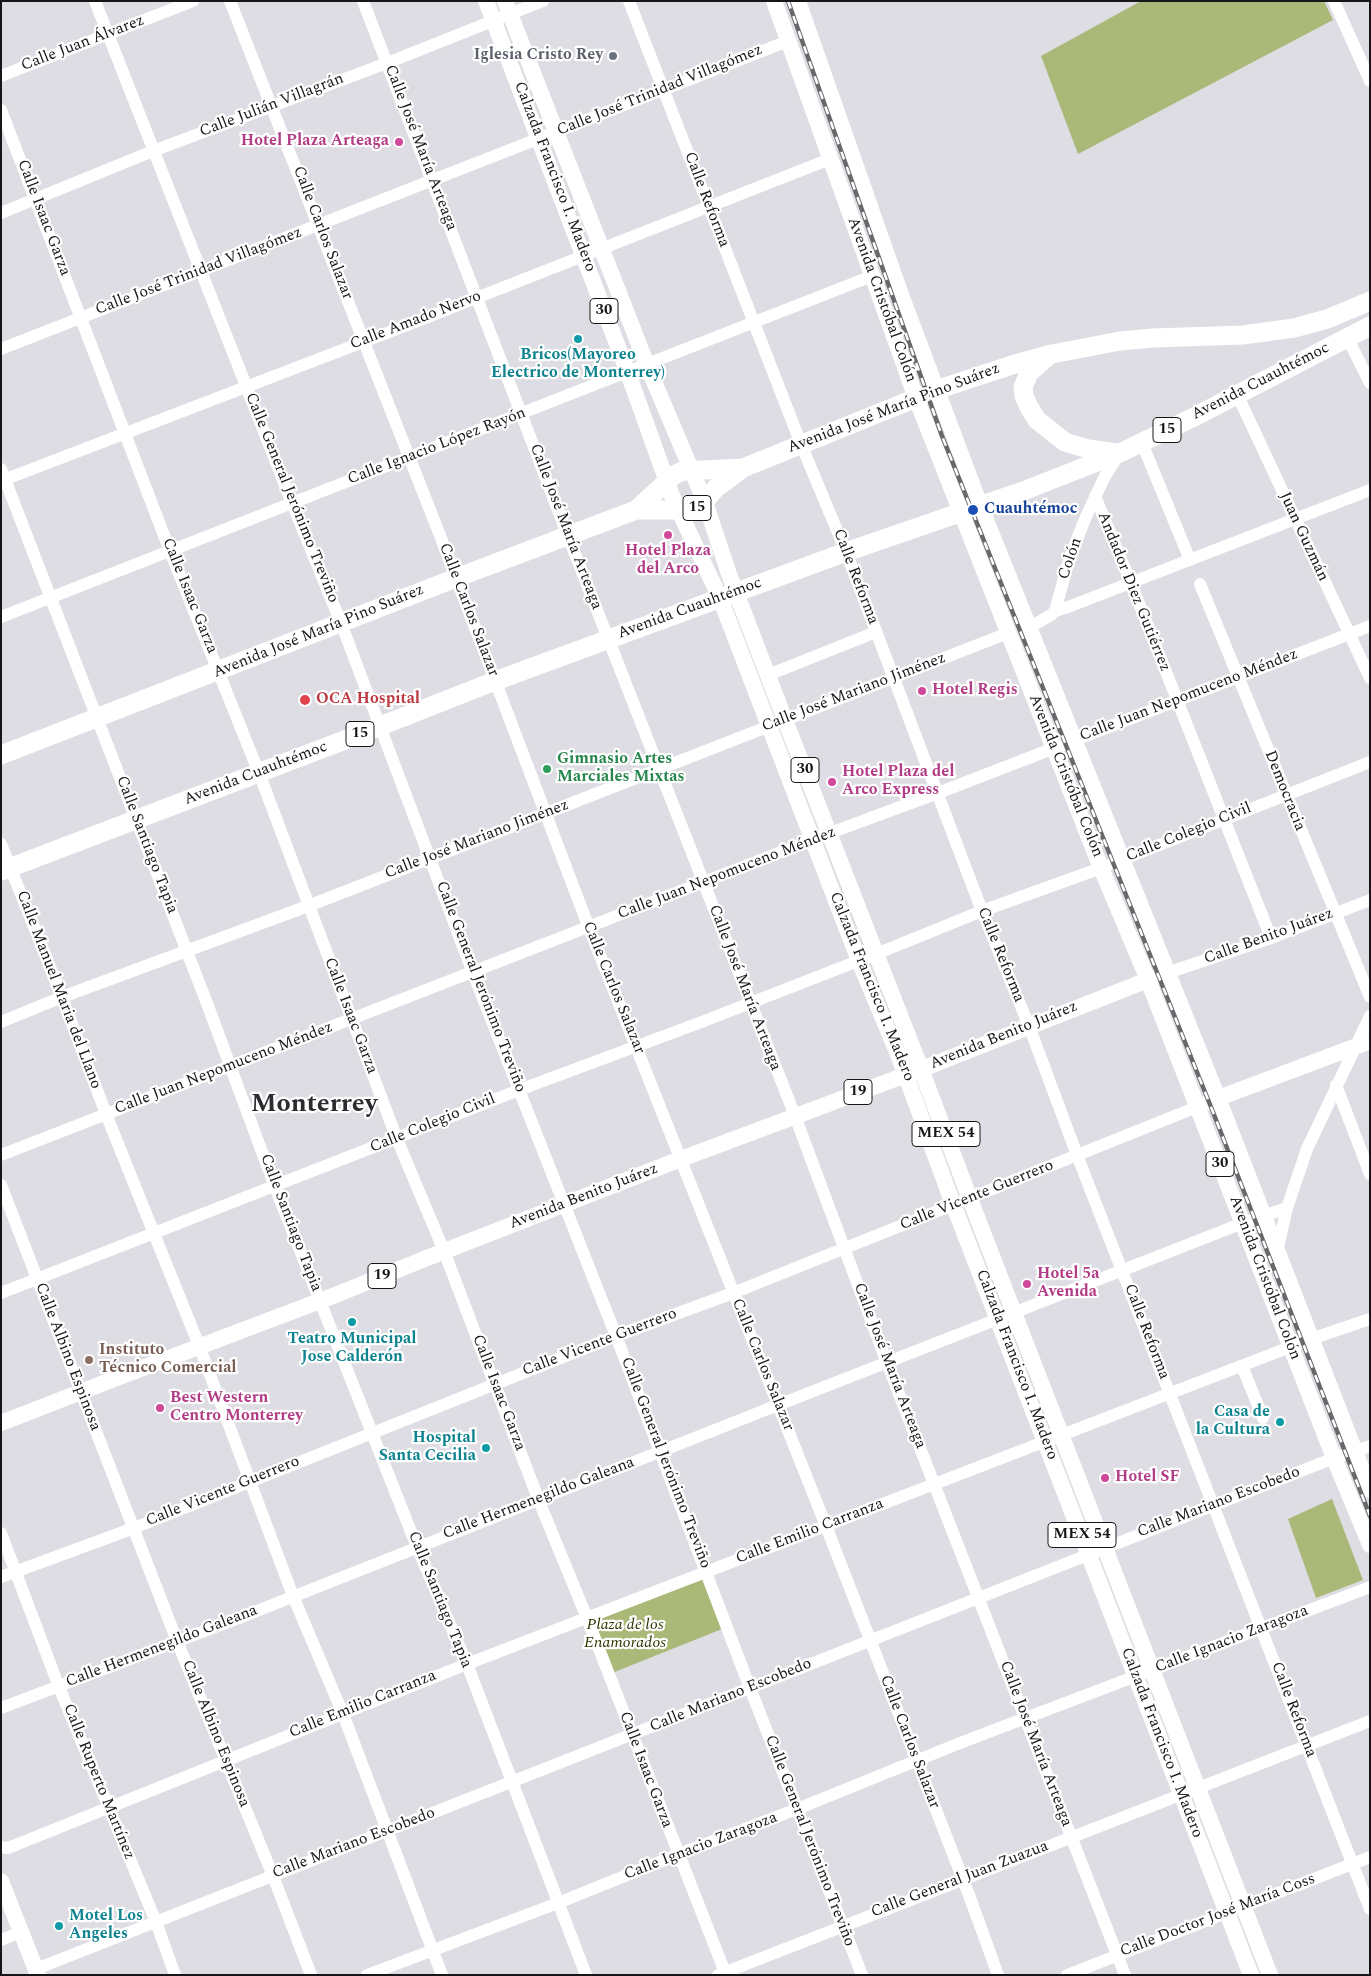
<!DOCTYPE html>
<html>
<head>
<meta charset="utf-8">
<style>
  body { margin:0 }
  #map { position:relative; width:1371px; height:1976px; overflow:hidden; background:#dedde3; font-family:Spectral,serif }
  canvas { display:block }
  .frame { position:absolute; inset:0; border:2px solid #161618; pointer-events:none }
</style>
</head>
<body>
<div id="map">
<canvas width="1371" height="1976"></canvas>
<div class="frame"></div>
</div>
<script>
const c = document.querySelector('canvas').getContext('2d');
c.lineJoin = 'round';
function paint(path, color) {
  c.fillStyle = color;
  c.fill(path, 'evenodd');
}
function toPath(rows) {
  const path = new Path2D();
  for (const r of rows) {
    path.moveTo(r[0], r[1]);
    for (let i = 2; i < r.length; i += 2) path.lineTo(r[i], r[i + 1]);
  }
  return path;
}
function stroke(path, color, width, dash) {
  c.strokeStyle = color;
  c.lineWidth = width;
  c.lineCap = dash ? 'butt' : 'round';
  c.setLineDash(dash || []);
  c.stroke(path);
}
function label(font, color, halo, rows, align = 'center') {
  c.font = font + ' Spectral,serif';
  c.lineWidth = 4.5;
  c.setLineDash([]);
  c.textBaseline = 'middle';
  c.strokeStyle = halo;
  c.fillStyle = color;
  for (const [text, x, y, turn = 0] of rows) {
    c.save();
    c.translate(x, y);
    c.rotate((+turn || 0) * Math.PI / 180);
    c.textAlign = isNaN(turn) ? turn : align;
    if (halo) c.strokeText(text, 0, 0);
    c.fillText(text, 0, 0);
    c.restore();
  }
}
paint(toPath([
  [1141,1,1324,1,1333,20,1078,154,1041,56],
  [1332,1499,1363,1580,1316,1598,1288,1519],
  [706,1572,727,1627,607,1675,587,1618]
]), '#abb978');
stroke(toPath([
  [95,1,292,503,341,623,473,973,616,1336,750,1688,862,1975],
  [230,1,441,538,589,928,826,1526,969,1895,998,1975],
  [363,1,568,536,795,1116,887,1363,1125,1975],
  [629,1,801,444,846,552,982,911,1029,1026,1077,1155,1370,1909],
  [1334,1,1370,81],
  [1,76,193,1],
  [1,110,170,551,259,773,397,1139,444,1251,539,1501,587,1618,726,1975],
  [1,213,153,151,387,63,543,1],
  [1347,337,1370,383],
  [1,349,788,41],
  [1237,394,1370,678],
  [1142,443,1190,560],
  [1,469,208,1006,275,1187,417,1547,467,1664,586,1975],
  [1,481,410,324,830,159],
  [1095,496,1131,583,1271,938],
  [1200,584,1370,997],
  [1055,611,1068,607,1370,490],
  [1,617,872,276],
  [1028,628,1051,615,1055,611,1069,560,1085,519,1104,478,1119,454],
  [768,675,876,632],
  [1,844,62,997,106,1114,200,1348,293,1596,343,1714,442,1975],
  [1167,973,1271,938,1370,900],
  [1,1022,62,997,308,906,1008,633],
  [1336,1085,1370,1174],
  [1,1155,830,833,938,793,1370,626],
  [1,1185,177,1641,273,1876,311,1975],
  [1277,1252,1287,1208,1307,1149,1370,1016],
  [1,1293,519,1090,699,1023,876,954,982,911,1101,868,1370,762],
  [1242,1366,1263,1418],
  [1,1533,59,1687,156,1922,175,1975],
  [1,1577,134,1528,616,1336,733,1293,1197,1107],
  [1,1708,239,1618,778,1405,1243,1223,1287,1208],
  [1,1847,8,1848,467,1664,1311,1339,1370,1319],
  [1,1940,21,1932],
  [36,1969,1334,1458,1370,1446],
  [367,1975,558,1903,679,1854,797,1809,960,1743,1370,1587],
  [718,1975,1370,1721],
  [1067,1975,1370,1857]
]), '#fff', 12);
stroke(toPath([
  [486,1,628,373,672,496,720,598,859,961,899,1057,950,1196,1251,1975],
  [505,1,647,365,705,502,729,574,785,720,921,1069,970,1199,1270,1975],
  [774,1,916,398,1101,868,1148,980,1334,1458,1370,1545],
  [798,1,900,292,980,505,1218,1098,1370,1490],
  [1208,1102,1370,1041],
  [1,1423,127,1374,333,1296,437,1254,673,1162,927,1067,1158,976],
  [1,1881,38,1975]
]), '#fff', 16);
stroke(toPath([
  [1047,357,1029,373,1023,387,1024,396,1029,407,1037,420,1065,442,1088,449,1117,453],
  [636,510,692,510,700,507,716,488,743,468,936,390,1015,364,1052,354,1120,341,1153,338,1243,335,1294,328,1327,319,1370,301],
  [1,755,456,578,636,510,674,475,683,471,743,468],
  [1,871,350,738,495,681,846,552,1023,491,1120,453,1194,417,1370,326]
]), '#fff', 19);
const rail = toPath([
  [788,1,942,436,1213,1112,1370,1516]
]);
stroke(rail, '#68686b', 4.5);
stroke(rail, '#fff', 2.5, [8]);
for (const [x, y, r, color] of [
  [613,56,5,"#6b7280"],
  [399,142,5,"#d1479c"],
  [578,339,5,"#0f9aa8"],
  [973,510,6,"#1a4fb4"],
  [668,535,5,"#d1479c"],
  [922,691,5,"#d1479c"],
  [305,700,6,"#e0444e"],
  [547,769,5,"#2e9e5b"],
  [832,782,5,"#d1479c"],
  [1027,1284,5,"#d1479c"],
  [352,1322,5,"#0f9aa8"],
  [89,1360,5,"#8d6e63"],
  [160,1408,5,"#d1479c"],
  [1280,1422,5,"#0f9aa8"],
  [486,1448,5,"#0f9aa8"],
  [1105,1478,5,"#d1479c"],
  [59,1926,5,"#0f9aa8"]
]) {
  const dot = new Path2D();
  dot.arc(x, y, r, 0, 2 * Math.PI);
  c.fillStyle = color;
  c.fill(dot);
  stroke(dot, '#fff', 2);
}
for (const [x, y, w] of [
  [604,311,28],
  [1167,430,28],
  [697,508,28],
  [360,734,28],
  [805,770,28],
  [858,1092,28],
  [946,1134,68],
  [1220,1164,28],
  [382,1276,28],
  [1082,1535,68]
]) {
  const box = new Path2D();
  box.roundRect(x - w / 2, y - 12.5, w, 25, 4);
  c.fillStyle = '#fff';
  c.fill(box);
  stroke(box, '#161618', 1);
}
label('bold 15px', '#161618', null, [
  ["30",604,311],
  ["15",1167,430],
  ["15",697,508],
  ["15",360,734],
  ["30",805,770],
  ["19",858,1092],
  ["MEX 54",946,1134],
  ["30",1220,1164],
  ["19",382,1276],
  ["MEX 54",1082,1535]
]);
label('16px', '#161618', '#fff', [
  ["Calle Juan Álvarez",83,44,-21],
  ["Calle José Trinidad Villagómez",660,91,-22],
  ["Calle Julián Villagrán",272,106,-21],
  ["Calle José María Arteaga",420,148,69],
  ["Calzada Francisco I. Madero",554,177,69],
  ["Calle Reforma",706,200,69],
  ["Calle Isaac Garza",43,218,69],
  ["Calle Carlos Salazar",322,233,69],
  ["Calle José Trinidad Villagómez",199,272,-21],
  ["Avenida Cristóbal Colón",881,300,70],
  ["Calle Amado Nervo",416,321,-21],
  ["Avenida Cuauhtémoc",1261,382,-27],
  ["Avenida José María Pino Suárez",894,409,-21],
  ["Calle Ignacio López Rayón",437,447,-21],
  ["Calle General Jerónimo Treviño",291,498,68],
  ["Calle José María Arteaga",565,527,69],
  ["Juan Guzmán",1303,537,65],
  ["Colón",1071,559,-71],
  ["Calle Reforma",855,577,69],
  ["Andador Diez Gutiérrez",1133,592,68],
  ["Calle Isaac Garza",189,596,68],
  ["Avenida Cuauhtémoc",690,609,-20],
  ["Calle Carlos Salazar",468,610,69],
  ["Avenida José María Pino Suárez",319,632,-22],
  ["Calle José Mariano Jiménez",854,693,-21],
  ["Calle Juan Nepomuceno Méndez",1189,696,-21],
  ["Avenida Cuauhtémoc",256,774,-21],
  ["Avenida Cristóbal Colón",1065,776,68],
  ["Democracia",1284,791,68],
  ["Calle Colegio Civil",1189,833,-22],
  ["Calle José Mariano Jiménez",477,840,-21],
  ["Calle Santiago Tapia",146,845,69],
  ["Calle Juan Nepomuceno Méndez",727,874,-21],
  ["Calle Benito Juárez",1269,937,-20],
  ["Calle Reforma",1000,955,68],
  ["Calle General Jerónimo Treviño",480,987,69],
  ["Calzada Francisco I. Madero",871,987,68],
  ["Calle Carlos Salazar",613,988,68],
  ["Calle José María Arteaga",744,988,69],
  ["Calle Manuel Maria del Llano",58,990,69],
  ["Calle Isaac Garza",350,1016,69],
  ["Avenida Benito Juárez",1004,1036,-22],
  ["Calle Juan Nepomuceno Méndez",224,1069,-21],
  ["Calle Colegio Civil",433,1124,-22],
  ["Calle Vicente Guerrero",977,1196,-22],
  ["Avenida Benito Juárez",584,1197,-21],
  ["Calle Santiago Tapia",290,1223,69],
  ["Avenida Cristóbal Colón",1264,1278,69],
  ["Calle Reforma",1146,1332,69],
  ["Calle Vicente Guerrero",600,1343,-21],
  ["Calle Albino Espinosa",67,1357,69],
  ["Calle Carlos Salazar",762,1365,68],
  ["Calzada Francisco I. Madero",1016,1365,69],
  ["Calle José María Arteaga",889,1366,69],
  ["Calle Isaac Garza",498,1393,69],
  ["Calle General Jerónimo Treviño",665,1463,69],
  ["Calle Vicente Guerrero",223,1492,-22],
  ["Calle Hermenegildo Galeana",539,1499,-21],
  ["Calle Mariano Escobedo",1219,1503,-21],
  ["Calle Emilio Carranza",810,1532,-21],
  ["Calle Santiago Tapia",439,1600,68],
  ["Calle Ignacio Zaragoza",1232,1640,-21],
  ["Calle Hermenegildo Galeana",162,1647,-21],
  ["Calle Mariano Escobedo",731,1696,-22],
  ["Calle Emilio Carranza",363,1705,-22],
  ["Calle Reforma",1293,1710,69],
  ["Calle Albino Espinosa",215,1734,68],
  ["Calle Carlos Salazar",909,1742,69],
  ["Calzada Francisco I. Madero",1161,1743,69],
  ["Calle José María Arteaga",1035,1744,69],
  ["Calle Isaac Garza",645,1770,69],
  ["Calle Ruperto Martínez",98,1782,68],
  ["Calle General Jerónimo Treviño",809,1841,69],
  ["Calle Mariano Escobedo",354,1844,-21],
  ["Calle Ignacio Zaragoza",701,1847,-21],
  ["Calle General Juan Zuazua",960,1880,-21],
  ["Calle Doctor José María Coss",1218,1916,-21]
]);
label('bold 16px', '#5b616d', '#fff', [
  ["Iglesia Cristo Rey",603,56]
], 'right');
label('bold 16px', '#b23c85', '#fff', [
  ["Hotel Plaza Arteaga",389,142,"right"],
  ["Hotel Plaza",668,552,"center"],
  ["del Arco",668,570,"center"],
  ["Hotel Regis",932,691],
  ["Hotel Plaza del",842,773],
  ["Arco Express",842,791],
  ["Hotel 5a",1037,1275],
  ["Avenida",1037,1293],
  ["Best Western",170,1399],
  ["Centro Monterrey",170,1417],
  ["Hotel SF",1115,1478]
], 'left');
label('bold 16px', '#0d838f', '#fff', [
  ["Bricos(Mayoreo",578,356],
  ["Electrico de Monterrey)",578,374],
  ["Teatro Municipal",352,1340],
  ["Jose Calderón",352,1358],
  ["Casa de",1270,1413,"right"],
  ["la Cultura",1270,1431,"right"],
  ["Hospital",476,1439,"right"],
  ["Santa Cecilia",476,1457,"right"],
  ["Motel Los",69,1917,"left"],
  ["Angeles",69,1935,"left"]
]);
label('bold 16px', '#164399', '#fff', [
  ["Cuauhtémoc",984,510]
], 'left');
label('bold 16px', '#be3a42', '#fff', [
  ["OCA Hospital",316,700]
], 'left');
label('bold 16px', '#27864d', '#fff', [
  ["Gimnasio Artes",557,760],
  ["Marciales Mixtas",557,778]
], 'left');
label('bold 16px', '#785e54', '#fff', [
  ["Instituto",99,1351],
  ["Técnico Comercial",99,1369]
], 'left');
label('italic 16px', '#2e3600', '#fff', [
  ["Plaza de los",625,1626],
  ["Enamorados",625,1644]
]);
label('bold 26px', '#2c2c30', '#fff', [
  ["Monterrey",314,1106]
]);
</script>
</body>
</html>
